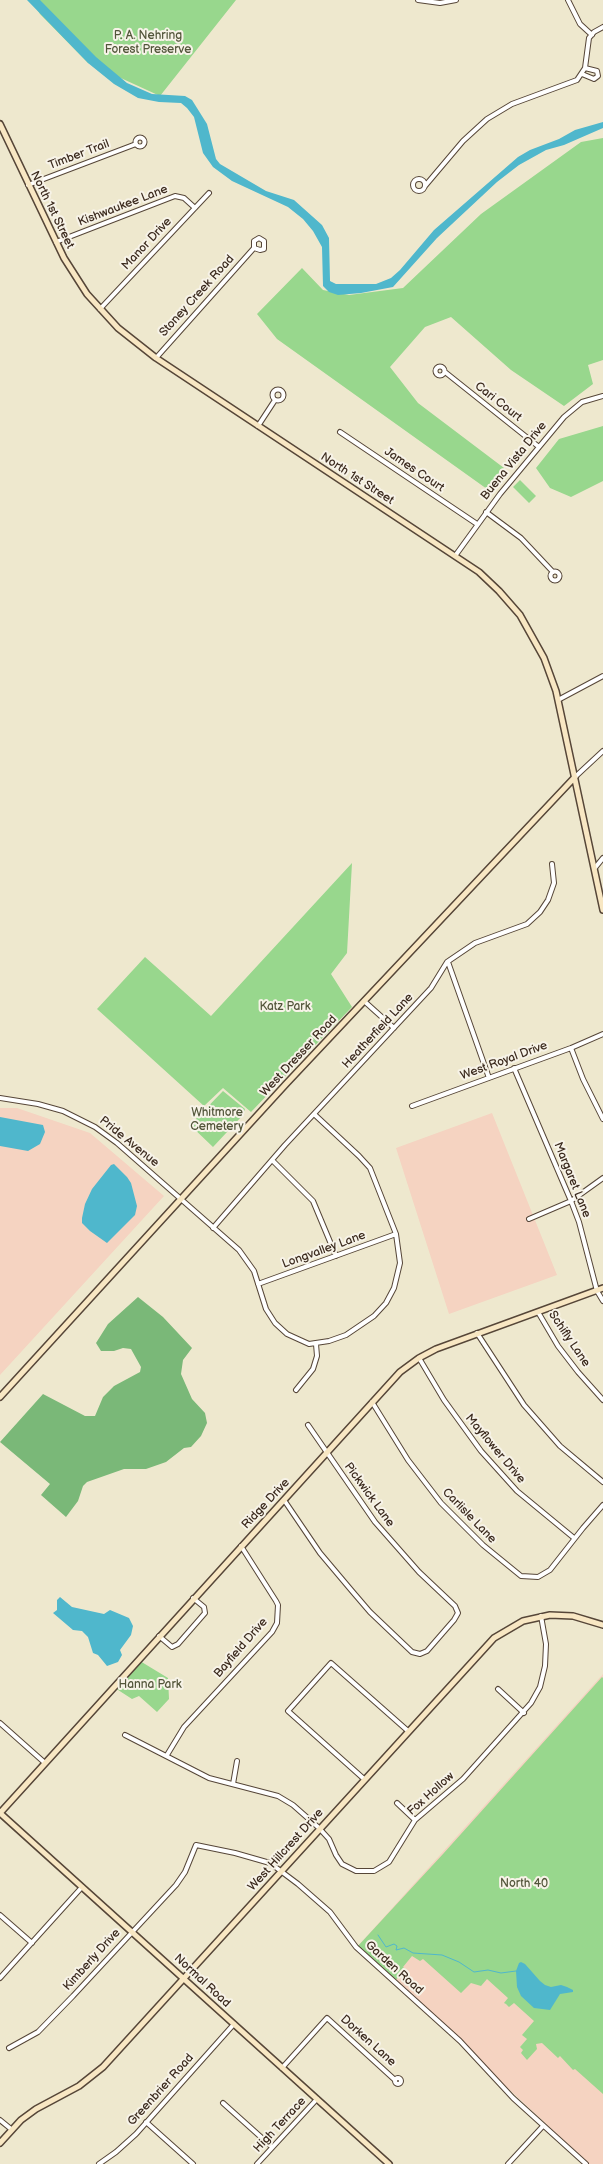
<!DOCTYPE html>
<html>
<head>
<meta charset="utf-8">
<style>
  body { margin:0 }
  canvas { display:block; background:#eee8ce }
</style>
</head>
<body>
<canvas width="603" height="2164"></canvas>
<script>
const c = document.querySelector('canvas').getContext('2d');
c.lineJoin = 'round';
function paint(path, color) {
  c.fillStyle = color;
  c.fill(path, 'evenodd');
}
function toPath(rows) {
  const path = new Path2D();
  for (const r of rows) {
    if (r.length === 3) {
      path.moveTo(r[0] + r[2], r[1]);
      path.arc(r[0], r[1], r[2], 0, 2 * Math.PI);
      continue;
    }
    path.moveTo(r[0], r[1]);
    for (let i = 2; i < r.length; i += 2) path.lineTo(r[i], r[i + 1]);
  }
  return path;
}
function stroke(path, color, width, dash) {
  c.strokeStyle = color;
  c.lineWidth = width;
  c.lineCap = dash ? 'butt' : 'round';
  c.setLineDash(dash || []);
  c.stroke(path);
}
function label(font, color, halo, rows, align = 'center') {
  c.font = font + ' "Balsamiq Sans",sans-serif';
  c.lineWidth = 4;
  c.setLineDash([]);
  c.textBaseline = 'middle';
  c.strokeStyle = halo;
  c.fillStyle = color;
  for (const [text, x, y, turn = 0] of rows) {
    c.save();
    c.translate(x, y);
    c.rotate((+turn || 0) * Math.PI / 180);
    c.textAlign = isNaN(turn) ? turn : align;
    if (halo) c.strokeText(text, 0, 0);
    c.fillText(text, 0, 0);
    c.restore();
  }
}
paint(toPath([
  [0,1108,17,1108,90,1133,164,1196,0,1375],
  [492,1113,557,1275,449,1314,396,1148],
  [603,1674,603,2164,589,2164,357,1947]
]), '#f5d3c1');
paint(toPath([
  [31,0,236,0,160,96,88,63,40,14],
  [603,138,603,360,588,365,593,384,564,406,511,370,451,317,425,327,390,367,418,403,504,468,487,489,277,339,257,314,302,268,323,290,349,295,403,288,481,214,581,142],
  [603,426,603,481,571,497,550,488,536,468,559,439],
  [520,480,536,496,529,503,513,487],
  [352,863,347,953,331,974,352,1007,251,1112,223,1088,204,1106,97,1009,145,957,211,1016],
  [223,1091,245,1109,243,1115,213,1147,190,1125],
  [140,1661,168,1678,169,1699,157,1712,139,1696,132,1699,115,1688],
  [602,1677,603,1678,603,2094,575,2069,573,2070,560,2056,558,2058,542,2043,536,2044,537,2049,527,2060,521,2053,523,2050,520,2047,527,2039,522,2035,534,2021,514,2003,509,2007,506,2004,504,2003,508,1998,487,1979,481,1986,471,1983,461,1993,423,1959,420,1961,412,1956,403,1967,405,1969,395,1981,357,1947,443,1854]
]), '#98d78d');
paint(toPath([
  [138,1297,163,1317,192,1348,183,1360,181,1374,192,1399,205,1413,207,1423,201,1436,191,1447,184,1448,166,1462,146,1469,124,1469,87,1482,83,1486,78,1501,66,1517,41,1495,50,1484,0,1442,43,1394,85,1416,95,1416,103,1397,114,1386,140,1372,141,1367,131,1349,123,1348,114,1351,101,1351,96,1343,108,1324]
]), '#7ab878');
paint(toPath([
  [27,0,40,0,96,57,127,83,152,94,185,96,192,100,207,124,216,159,220,164,266,191,294,200,322,225,329,238,330,281,336,284,376,284,391,278,400,270,434,230,518,157,530,150,559,139,575,130,603,122,603,128,564,145,546,150,519,165,497,182,437,238,393,287,361,293,338,295,329,292,323,286,322,247,313,231,303,219,288,207,232,181,213,167,203,153,194,117,187,108,181,103,159,102,138,98,114,84,88,63],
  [0,1117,43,1125,45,1132,40,1144,28,1151,0,1146],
  [114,1164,127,1177,131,1183,137,1206,135,1215,107,1243,90,1231,82,1223,82,1218,85,1204,92,1189,111,1165],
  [60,1597,72,1607,104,1614,110,1610,129,1618,133,1626,131,1635,120,1650,122,1655,118,1662,107,1666,98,1655,93,1653,88,1637,82,1631,73,1630,53,1613,57,1610,57,1600],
  [521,1962,525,1964,540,1981,545,1985,551,1987,561,1985,567,1987,573,1990,573,1992,560,1994,550,2010,534,2008,521,1996,517,1987,516,1971,519,1963]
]), '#4fb7cc');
stroke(toPath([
  [378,1935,386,1947,394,1944,397,1946,396,1950,404,1948,413,1953,442,1955,459,1962,474,1972,488,1970,501,1973,516,1971]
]), '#4fb7cc', 1);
const street = toPath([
  [418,0,440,3,456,0],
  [568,0,580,24,592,35],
  [582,74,594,79,598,76,597,71,585,68],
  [140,142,4.5],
  [419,185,6],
  [28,185,136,144],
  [425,186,463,141,487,119,512,104,577,80,585,68,589,38,594,32,603,27],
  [56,242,175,196,184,198,195,208],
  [100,309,209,193],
  [156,358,254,248,254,241,259,238,264,241,264,249,260,250,254,248],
  [440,371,4.5],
  [445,372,539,447],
  [278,395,5.5],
  [258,426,275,400],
  [340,432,477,524],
  [486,512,521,538,553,572],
  [455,556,500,494,564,417,582,402,603,396],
  [555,576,4.5],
  [558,700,603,676],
  [575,777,603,751],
  [594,869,603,858],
  [448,962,489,1078],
  [364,1001,394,1028],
  [571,1048,583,1079,603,1119],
  [514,1068,571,1201,579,1222,597,1291,603,1301],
  [0,1098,38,1104,63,1111,95,1127,117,1143,239,1250,254,1271,266,1309,275,1323,287,1334,309,1344,329,1341,346,1335,374,1316,386,1303,394,1288,400,1263,396,1234,370,1168,359,1156,314,1114],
  [412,1106,571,1048,603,1034],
  [272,1160,313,1201,336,1256],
  [529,1219,571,1201,603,1178],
  [213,1228,285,1145,431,988,447,962,475,943,527,924,540,912,548,900,554,883,552,864],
  [258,1284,396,1234],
  [538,1312,558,1346,578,1372,603,1400],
  [477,1333,524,1405,560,1446,603,1482],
  [419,1358,444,1400,481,1451,517,1491,574,1538],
  [296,1390,313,1369,317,1356,316,1344],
  [372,1402,408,1460,441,1503,483,1545,521,1576,538,1577,550,1570,583,1528,603,1505],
  [284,1500,320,1553,352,1591,370,1612,412,1652,420,1654,427,1651,454,1620,458,1613,455,1606,419,1572,375,1522,308,1425],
  [159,1636,172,1647,178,1644,205,1613,204,1607,193,1598],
  [498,1689,524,1713],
  [0,1723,45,1763],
  [125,1735,209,1778,278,1796,293,1805,319,1828,329,1839,336,1855,342,1864,356,1871,374,1871,389,1862,415,1820,463,1779,531,1703,540,1687,545,1666,546,1644,541,1616],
  [167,1755,184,1727,272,1632,277,1623,278,1605,276,1601,241,1546],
  [364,1779,288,1711,331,1663,408,1731],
  [233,1784,237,1761],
  [397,1803,415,1820],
  [0,1915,32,1943],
  [0,1978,82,1887],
  [9,2048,38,2032,73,1996,176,1885,185,1872,196,1845,235,1853,270,1863,298,1884,330,1912,356,1947,460,2041,513,2098,586,2164],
  [282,2068,327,2018,395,2080],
  [398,2081,3],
  [223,2103,272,2147],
  [0,2120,11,2129],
  [146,2122,193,2164],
  [99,2164,116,2152,136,2134,234,2024],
  [257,2164,317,2099],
  [508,2164,543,2126]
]);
const secondary = toPath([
  [0,124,64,258,87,294,118,328,156,358,479,572,499,591,520,615,544,658,556,691,603,910],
  [0,1397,286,1084,575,777],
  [0,1813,400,1372,419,1358,436,1349,603,1288],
  [0,1813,389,2164],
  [0,2143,21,2120,36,2109,79,2086,103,2067,494,1638,523,1621,550,1615,573,1616,603,1625]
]);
stroke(street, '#564638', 6);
stroke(secondary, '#564638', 8);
stroke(street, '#fff', 4);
stroke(secondary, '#f8e7c3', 5);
label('12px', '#52553a', '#f7f3e8', [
  ["P. A. Nehring",148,36],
  ["Forest Preserve",148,50],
  ["Katz Park",285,1007],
  ["Whitmore",217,1113],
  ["Cemetery",217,1127],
  ["Hanna Park",150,1685],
  ["North 40",524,1884]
]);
label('12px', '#3b2a1e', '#f7f3e8', [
  ["Timber Trail",79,155,-21],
  ["Kishwaukee Lane",123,206,-21],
  ["North 1st Street",52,210,64],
  ["Manor Drive",147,244,-47],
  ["Stoney Creek Road",197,296,-48],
  ["Cari Court",498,402,38],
  ["Buena Vista Drive",514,461,-51],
  ["James Court",414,470,34],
  ["North 1st Street",357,479,33],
  ["Heatherfield Lane",378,1031,-47],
  ["West Dresser Road",299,1056,-47],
  ["West Royal Drive",504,1061,-20],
  ["Pride Avenue",129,1142,39],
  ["Margaret Lane",572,1180,68],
  ["Longvalley Lane",324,1250,-20],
  ["Schifly Lane",569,1339,56],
  ["Mayflower Drive",495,1449,50],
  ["Pickwick Lane",369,1495,54],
  ["Ridge Drive",266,1504,-47],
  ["Carlisle Lane",469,1516,46],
  ["Bayfield Drive",241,1648,-49],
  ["Fox Hollow",431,1794,-42],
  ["West Hillcrest Drive",286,1850,-48],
  ["Kimberly Drive",92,1960,-48],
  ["Garden Road",394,1968,42],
  ["Normal Road",202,1981,43],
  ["Dorken Lane",368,2041,42],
  ["Greenbrier Road",161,2090,-48],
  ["High Terrace",280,2125,-47]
]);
</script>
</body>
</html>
